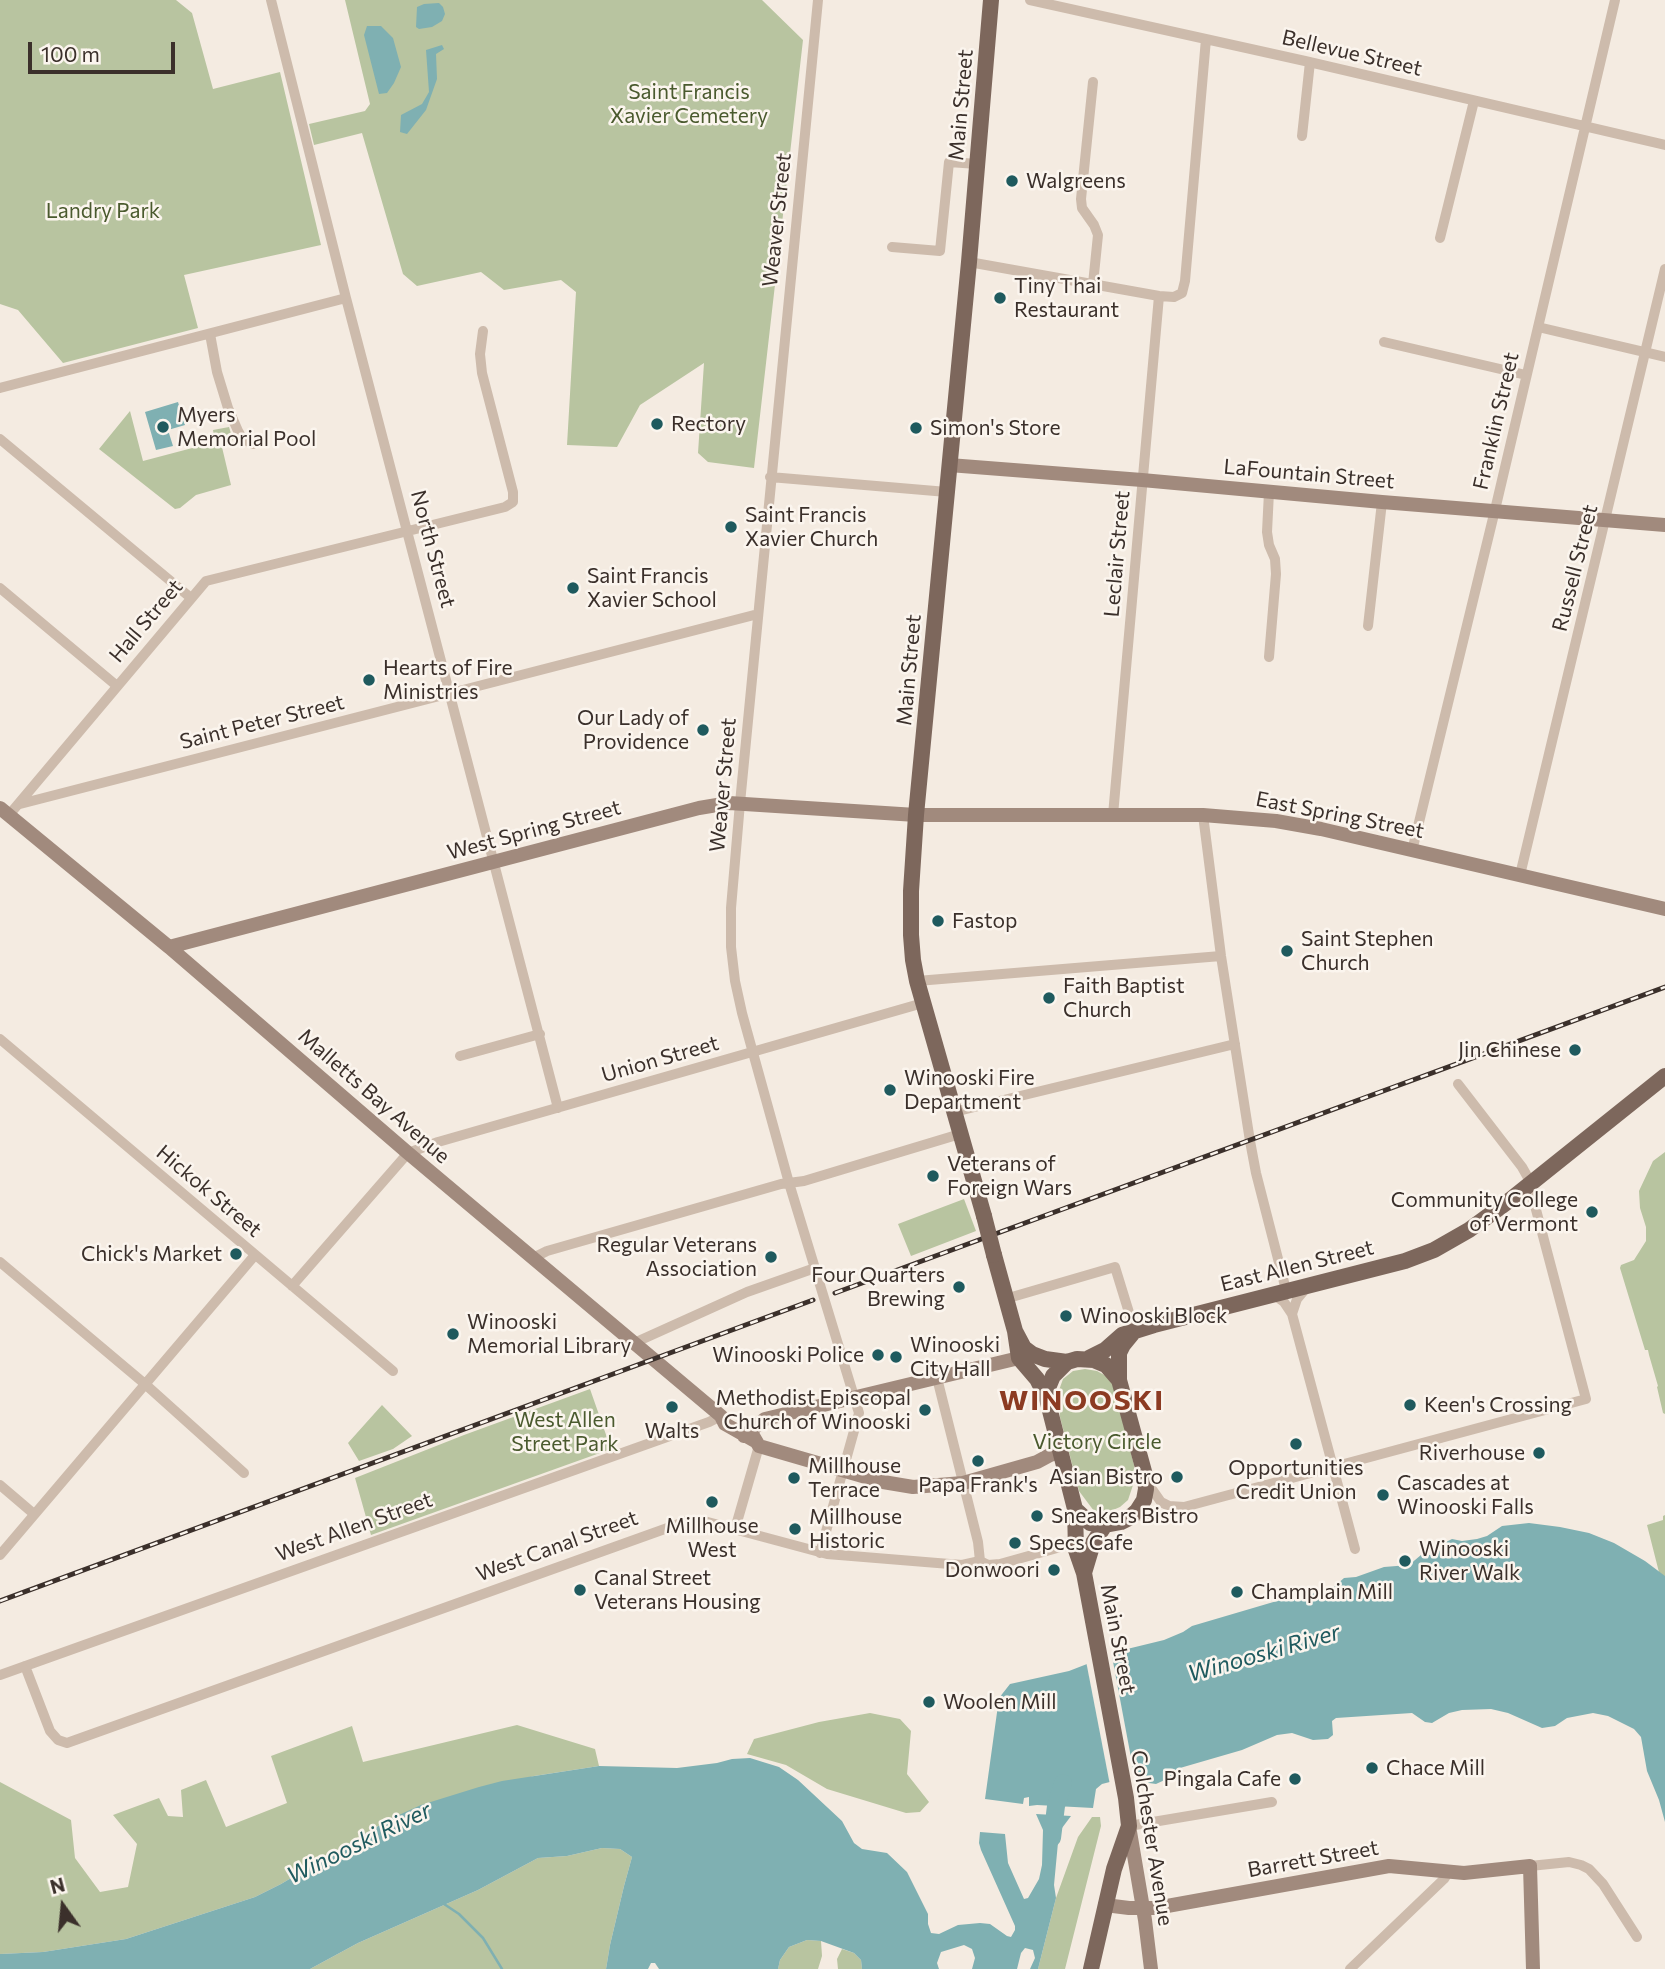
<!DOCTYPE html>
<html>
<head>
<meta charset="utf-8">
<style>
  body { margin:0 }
  #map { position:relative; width:1665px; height:1969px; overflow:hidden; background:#f4ebe1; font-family:Commissioner,sans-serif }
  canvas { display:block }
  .north { position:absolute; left:28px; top:1871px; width:70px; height:70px; -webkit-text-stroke:5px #fbf5ee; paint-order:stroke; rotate:345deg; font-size:19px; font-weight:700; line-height:28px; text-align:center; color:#3b302b }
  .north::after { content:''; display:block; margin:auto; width:24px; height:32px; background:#3b302b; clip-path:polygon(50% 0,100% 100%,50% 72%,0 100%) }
  .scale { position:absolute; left:28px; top:42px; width:147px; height:32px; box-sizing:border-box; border:4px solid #3b302b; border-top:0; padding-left:9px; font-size:21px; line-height:24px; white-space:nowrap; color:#3b302b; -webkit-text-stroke:5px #fbf5ee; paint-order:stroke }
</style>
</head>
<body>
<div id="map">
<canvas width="1665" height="1969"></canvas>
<div class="north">N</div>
<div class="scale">100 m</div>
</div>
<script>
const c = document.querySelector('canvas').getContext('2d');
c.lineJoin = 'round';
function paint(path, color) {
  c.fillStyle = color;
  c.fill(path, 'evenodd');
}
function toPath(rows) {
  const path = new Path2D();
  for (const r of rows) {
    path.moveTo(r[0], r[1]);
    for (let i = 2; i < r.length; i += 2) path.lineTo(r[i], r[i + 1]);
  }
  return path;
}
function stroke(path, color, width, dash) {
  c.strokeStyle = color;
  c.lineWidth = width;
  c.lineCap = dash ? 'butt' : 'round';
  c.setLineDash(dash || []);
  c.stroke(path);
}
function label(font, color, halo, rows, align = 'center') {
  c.font = font + ' Commissioner,sans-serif';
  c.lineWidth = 5;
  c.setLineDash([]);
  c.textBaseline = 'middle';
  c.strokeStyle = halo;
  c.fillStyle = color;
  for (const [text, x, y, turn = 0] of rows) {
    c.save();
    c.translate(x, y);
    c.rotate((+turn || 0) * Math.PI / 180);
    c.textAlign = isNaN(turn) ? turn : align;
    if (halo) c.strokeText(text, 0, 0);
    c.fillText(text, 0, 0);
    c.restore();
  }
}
paint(toPath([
  [0,0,176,0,192,13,213,89,280,72,321,245,184,275,198,328,63,363,18,310,0,304],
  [345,0,762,0,803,40,754,468,708,462,698,453,704,363,640,405,617,447,567,445,576,292,561,280,504,290,481,272,417,286,403,274,362,133,314,145,309,124,365,111,370,104],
  [130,411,143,461,215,442,213,430,229,427,233,440,221,443,231,485,196,495,180,508,175,509,99,449],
  [1665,1152,1665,1414,1663,1413,1657,1387,1658,1386,1649,1355,1648,1350,1645,1350,1620,1268,1621,1265,1634,1260,1646,1241,1646,1227,1640,1208,1639,1191,1653,1161],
  [964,1199,976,1231,911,1256,898,1224],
  [1085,1369,1097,1371,1106,1376,1113,1384,1134,1465,1134,1482,1128,1500,1120,1507,1106,1513,1100,1514,1094,1511,1079,1491,1060,1417,1058,1393,1063,1379,1073,1371],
  [590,1389,611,1449,371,1535,355,1478,464,1435],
  [382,1405,412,1436,393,1449,359,1461,348,1443],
  [1665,1515,1665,1596,1647,1525,1663,1520,1663,1516],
  [870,1713,900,1719,911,1731,907,1774,929,1802,920,1812,906,1813,827,1789,786,1765,747,1754,754,1739,819,1722],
  [517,1725,595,1749,599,1766,534,1776,390,1819,281,1884,255,1897,126,1939,43,1952,0,1954,0,1782,71,1820,75,1858,100,1892,128,1887,137,1844,113,1815,159,1798,168,1816,183,1817,181,1790,206,1780,226,1827,287,1803,271,1756,352,1726,363,1762],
  [1092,1817,1100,1817,1101,1826,1065,1969,1038,1969,1056,1898,1078,1837],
  [602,1848,620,1849,632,1857,624,1886,610,1945,606,1969,310,1969,358,1943,478,1890,538,1858,567,1856],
  [807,1940,821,1941,822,1956,818,1969,778,1969,780,1960,789,1947],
  [842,1949,854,1953,861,1960,862,1969,838,1969,837,1959]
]), '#b8c4a0');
paint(toPath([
  [439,3,443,7,445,14,442,21,432,27,419,29,416,27,417,7,424,4],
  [367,26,381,26,393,38,401,67,394,83,387,93,379,94,364,35],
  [442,45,444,49,436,54,437,79,426,110,407,134,400,132,401,115,422,104,429,92,426,50],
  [178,402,185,425,168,430,173,446,156,450,145,412],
  [1529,1523,1560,1527,1589,1533,1614,1543,1645,1561,1665,1576,1665,1822,1659,1800,1647,1771,1641,1737,1634,1729,1608,1716,1593,1713,1567,1718,1555,1726,1542,1728,1508,1713,1491,1709,1462,1710,1449,1713,1432,1723,1425,1722,1412,1713,1336,1718,1332,1721,1333,1735,1328,1739,1313,1740,1292,1733,1277,1735,1242,1750,1180,1768,1169,1778,1156,1784,1149,1783,1143,1778,1137,1775,1102,1784,1096,1789,1093,1808,1037,1805,1029,1806,1029,1797,1024,1798,1023,1804,985,1799,999,1698,1010,1684,1069,1671,1123,1650,1164,1640,1183,1632,1192,1626,1287,1598,1299,1598,1334,1587,1344,1578,1356,1577,1384,1567,1409,1565,1421,1555,1427,1556,1441,1550,1444,1543,1452,1539,1462,1541,1477,1539,1487,1536,1502,1526],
  [750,1758,779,1767,798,1780,842,1821,854,1843,862,1849,887,1853,907,1872,928,1914,928,1924,931,1933,939,1934,958,1925,980,1923,990,1924,1007,1936,1011,1937,1015,1930,1015,1926,981,1850,979,1843,980,1832,1005,1834,1008,1863,1024,1899,1028,1898,1039,1879,1042,1865,1043,1830,1036,1814,1071,1816,1059,1832,1054,1885,1056,1898,1038,1969,1030,1969,1035,1958,1033,1950,1025,1948,1021,1953,1017,1969,972,1969,975,1958,972,1949,964,1945,941,1952,937,1963,939,1969,862,1969,861,1960,854,1953,821,1941,807,1940,789,1947,780,1960,778,1969,659,1969,655,1963,651,1963,648,1969,606,1969,610,1945,624,1886,632,1857,620,1849,602,1848,567,1856,538,1858,478,1890,358,1943,310,1969,0,1969,0,1954,43,1952,126,1939,255,1897,281,1884,390,1819,421,1805,479,1787,502,1781,599,1766,677,1768,717,1763,732,1759]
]), '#7fb0b2');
paint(toPath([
  [1111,1651,1135,1779,1110,1785,1086,1661]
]), '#f4ebe1');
stroke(toPath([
  [444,1904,459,1914,483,1938,502,1969]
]), '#7fb0b2', 2.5);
stroke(toPath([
  [1052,1838,1056,1806,1063,1783]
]), '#7fb0b2', 18);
stroke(toPath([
  [271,0,346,298,558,1108],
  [818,0,740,803,731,908,731,947,735,981,742,1013,789,1183,859,1413,820,1553],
  [1030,0,1305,61,1665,145],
  [1093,82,1081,199,1082,208,1094,225,1098,235,1093,284],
  [1302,136,1310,62],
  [1440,238,1474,101],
  [892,247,940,251,949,162,977,164],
  [969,262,1159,296,1174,297,1182,293,1185,281,1206,39],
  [1538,327,1665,357],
  [210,334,217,372,228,408,238,431,242,438,253,444],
  [1384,342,1526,375],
  [0,388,346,298],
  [0,439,191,598],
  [770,477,947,492],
  [0,588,117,686],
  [1368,626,1382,502],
  [1269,657,1276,574,1275,559,1269,545,1267,532,1269,492],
  [20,804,758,614],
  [9,815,206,581,505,507,513,502,513,492,482,373,480,354,483,331],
  [1113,815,1159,296],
  [1203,815,1221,956,1250,1141,1256,1173,1286,1290],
  [1412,851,1495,510,1615,0],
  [1520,875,1665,269],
  [917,981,1221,956],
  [0,1039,393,1371],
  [460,1056,540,1034],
  [1458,1084,1522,1167,1531,1183],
  [954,1112,1235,1044],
  [533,1258,547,1251,781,1184,804,1181,960,1134],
  [0,1262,145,1384,244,1473],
  [292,1286,408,1153,438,1142,923,1003],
  [1273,1294,1284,1302,1292,1314,1355,1549],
  [1005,1299,1115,1267,1135,1332],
  [1292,1314,1297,1299,1307,1287],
  [634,1343,747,1292,815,1268],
  [937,1378,978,1542,980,1561],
  [1147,1482,1161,1502,1169,1506,1184,1507],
  [0,1485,34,1514],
  [1133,1515,1153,1517,1164,1516,1184,1507,1586,1399,1534,1202,1527,1187],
  [735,1529,759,1446],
  [0,1555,255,1255],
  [25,1666,50,1731,58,1740,67,1743,687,1521,704,1521,827,1554,962,1565,980,1561,988,1565,1000,1564,1075,1543],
  [0,1675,709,1422,721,1416],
  [1129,1826,1272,1802],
  [1530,1866,1569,1862,1581,1865,1589,1869,1603,1884,1637,1937],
  [1350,1969,1444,1879,1449,1871]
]), '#cdbbac', 10);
stroke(toPath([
  [949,465,1142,480,1382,502,1665,525],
  [0,808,169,947,408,1153,721,1416,725,1424,755,1441],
  [169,947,699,808,729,803,916,815,1203,815,1276,821,1321,829,1665,909],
  [752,1434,759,1446,883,1482,913,1487,963,1483,1037,1462,1050,1455,1061,1452],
  [744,1436,765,1419,1019,1358],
  [1129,1826,1145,1920,1151,1969],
  [1105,1905,1129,1908,1156,1908,1389,1866,1464,1873,1530,1866,1533,1969]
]), '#a18a7d', 14);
stroke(toPath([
  [984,1216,917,981,913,960,911,935,911,891,916,815,969,262,991,0],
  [994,1255,1015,1331,1024,1348,1032,1354,1045,1359,1067,1362,1077,1359,1094,1360,1106,1365,1119,1380,1145,1475,1146,1489,1144,1500,1137,1511,1129,1518,1121,1522,1105,1525,1090,1523,1075,1509],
  [1015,1331,1019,1358,1037,1379,1047,1399,1075,1509,1076,1550,1084,1573,1126,1798,1129,1826,1114,1869,1091,1969],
  [1089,1358,1105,1350,1122,1335,1154,1325,1405,1261,1434,1250,1469,1230,1510,1200,1665,1076],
  [1119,1380,1119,1353,1123,1345,1132,1334],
  [1047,1399,1048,1388,1053,1376,1067,1362],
  [1084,1573,1093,1543,1105,1525]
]), '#7d675c', 16);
const rail = toPath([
  [835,1293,1665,987],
  [0,1601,813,1300]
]);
stroke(rail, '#3b302b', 5);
stroke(rail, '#fbf5ee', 2.5, [8]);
stroke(toPath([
  [984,1216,994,1255]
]), '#7d675c', 16);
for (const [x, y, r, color] of [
  [1012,181,7,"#1f5a5e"],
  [1000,298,7,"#1f5a5e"],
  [657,424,7,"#1f5a5e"],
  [163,427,7,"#1f5a5e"],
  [916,428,7,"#1f5a5e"],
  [731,527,7,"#1f5a5e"],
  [573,588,7,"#1f5a5e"],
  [369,680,7,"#1f5a5e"],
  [703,730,7,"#1f5a5e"],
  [938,921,7,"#1f5a5e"],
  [1287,951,7,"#1f5a5e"],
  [1049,998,7,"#1f5a5e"],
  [1575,1050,7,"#1f5a5e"],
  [890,1090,7,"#1f5a5e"],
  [933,1176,7,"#1f5a5e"],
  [1592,1212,7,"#1f5a5e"],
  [236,1254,7,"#1f5a5e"],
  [771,1257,7,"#1f5a5e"],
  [959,1287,7,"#1f5a5e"],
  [1066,1316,7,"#1f5a5e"],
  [453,1334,7,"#1f5a5e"],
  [878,1355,7,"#1f5a5e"],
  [896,1357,7,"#1f5a5e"],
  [1410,1405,7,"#1f5a5e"],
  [672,1407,7,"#1f5a5e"],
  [925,1410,7,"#1f5a5e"],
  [1296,1444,7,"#1f5a5e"],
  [1539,1453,7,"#1f5a5e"],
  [978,1461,7,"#1f5a5e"],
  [1177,1477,7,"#1f5a5e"],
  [794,1478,7,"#1f5a5e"],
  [1383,1495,7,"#1f5a5e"],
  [712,1502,7,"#1f5a5e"],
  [1037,1516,7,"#1f5a5e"],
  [795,1529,7,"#1f5a5e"],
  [1015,1543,7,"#1f5a5e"],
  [1405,1561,7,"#1f5a5e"],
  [1054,1570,7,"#1f5a5e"],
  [580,1590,7,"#1f5a5e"],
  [1237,1592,7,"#1f5a5e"],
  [929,1702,7,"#1f5a5e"],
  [1372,1768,7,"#1f5a5e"],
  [1295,1779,7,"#1f5a5e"]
]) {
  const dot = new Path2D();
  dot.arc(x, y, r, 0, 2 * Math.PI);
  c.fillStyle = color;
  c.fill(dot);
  stroke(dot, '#fbf5ee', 2.5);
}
label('21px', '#3b302b', '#fbf5ee', [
  ["Bellevue Street",1352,53,13],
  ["Main Street",961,105,-85],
  ["Weaver Street",777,220,-84],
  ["Franklin Street",1496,421,-77],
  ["LaFountain Street",1309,474,5],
  ["North Street",433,549,75],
  ["Leclair Street",1117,554,-85],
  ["Russell Street",1575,568,-76],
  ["Hall Street",146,621,-50],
  ["Main Street",909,670,-85],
  ["Saint Peter Street",262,722,-14],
  ["Weaver Street",723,785,-85],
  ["East Spring Street",1340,815,11],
  ["West Spring Street",534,830,-15],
  ["Union Street",660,1059,-16],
  ["Malletts Bay Avenue",374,1096,41],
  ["Hickok Street",209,1191,40],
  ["East Allen Street",1297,1266,-14],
  ["West Allen Street",354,1527,-20],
  ["West Canal Street",557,1546,-20],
  ["Main Street",1118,1639,79],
  ["Colchester Avenue",1152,1838,81],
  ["Barrett Street",1313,1859,-10]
]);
label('21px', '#4a5a2e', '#fbf5ee', [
  ["Saint Francis",689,92],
  ["Xavier Cemetery",689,116],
  ["Landry Park",103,211],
  ["West Allen",565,1420],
  ["Street Park",565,1444],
  ["Victory Circle",1097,1442]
]);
label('21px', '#3b302b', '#fbf5ee', [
  ["Walgreens",1026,181],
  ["Tiny Thai",1014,286],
  ["Restaurant",1014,310],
  ["Myers",177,415],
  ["Memorial Pool",177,439],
  ["Rectory",671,424],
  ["Simon's Store",930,428],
  ["Saint Francis",745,515],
  ["Xavier Church",745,539],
  ["Saint Francis",587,576],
  ["Xavier School",587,600],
  ["Hearts of Fire",383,668],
  ["Ministries",383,692],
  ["Our Lady of",689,718,"right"],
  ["Providence",689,742,"right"],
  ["Fastop",952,921],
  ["Saint Stephen",1301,939],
  ["Church",1301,963],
  ["Faith Baptist",1063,986],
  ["Church",1063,1010],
  ["Jin Chinese",1561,1050,"right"],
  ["Winooski Fire",904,1078],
  ["Department",904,1102],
  ["Veterans of",947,1164],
  ["Foreign Wars",947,1188],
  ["Community College",1578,1200,"right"],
  ["of Vermont",1578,1224,"right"],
  ["Regular Veterans",757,1245,"right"],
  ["Association",757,1269,"right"],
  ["Chick's Market",222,1254,"right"],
  ["Four Quarters",945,1275,"right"],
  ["Brewing",945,1299,"right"],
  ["Winooski Block",1080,1316],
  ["Winooski",467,1322],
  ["Memorial Library",467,1346],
  ["Winooski",910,1345],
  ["City Hall",910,1369],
  ["Winooski Police",864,1355,"right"],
  ["Methodist Episcopal",911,1398,"right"],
  ["Church of Winooski",911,1422,"right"],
  ["Keen's Crossing",1424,1405],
  ["Walts",672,1431,"center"],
  ["Riverhouse",1525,1453,"right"],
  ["Millhouse",808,1466],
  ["Terrace",808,1490],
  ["Opportunities",1296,1468,"center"],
  ["Credit Union",1296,1492,"center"],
  ["Asian Bistro",1163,1477,"right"],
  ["Cascades at",1397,1483],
  ["Winooski Falls",1397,1507],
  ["Papa Frank's",978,1485,"center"],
  ["Sneakers Bistro",1051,1516],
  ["Millhouse",809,1517],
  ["Historic",809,1541],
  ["Millhouse",712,1526,"center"],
  ["West",712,1550,"center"],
  ["Specs Cafe",1029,1543],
  ["Winooski",1419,1549],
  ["River Walk",1419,1573],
  ["Donwoori",1040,1570,"right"],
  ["Canal Street",594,1578],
  ["Veterans Housing",594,1602],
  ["Champlain Mill",1251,1592],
  ["Woolen Mill",943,1702],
  ["Chace Mill",1386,1768],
  ["Pingala Cafe",1281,1779,"right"]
], 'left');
label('italic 23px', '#1f5a5e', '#fbf5ee', [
  ["Winooski River",1264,1653,-16],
  ["Winooski River",359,1843,-26]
]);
c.letterSpacing = '2px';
label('bold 28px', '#8c3b22', '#fbf5ee', [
  ["WINOOSKI",1082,1401]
]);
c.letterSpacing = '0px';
</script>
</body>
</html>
